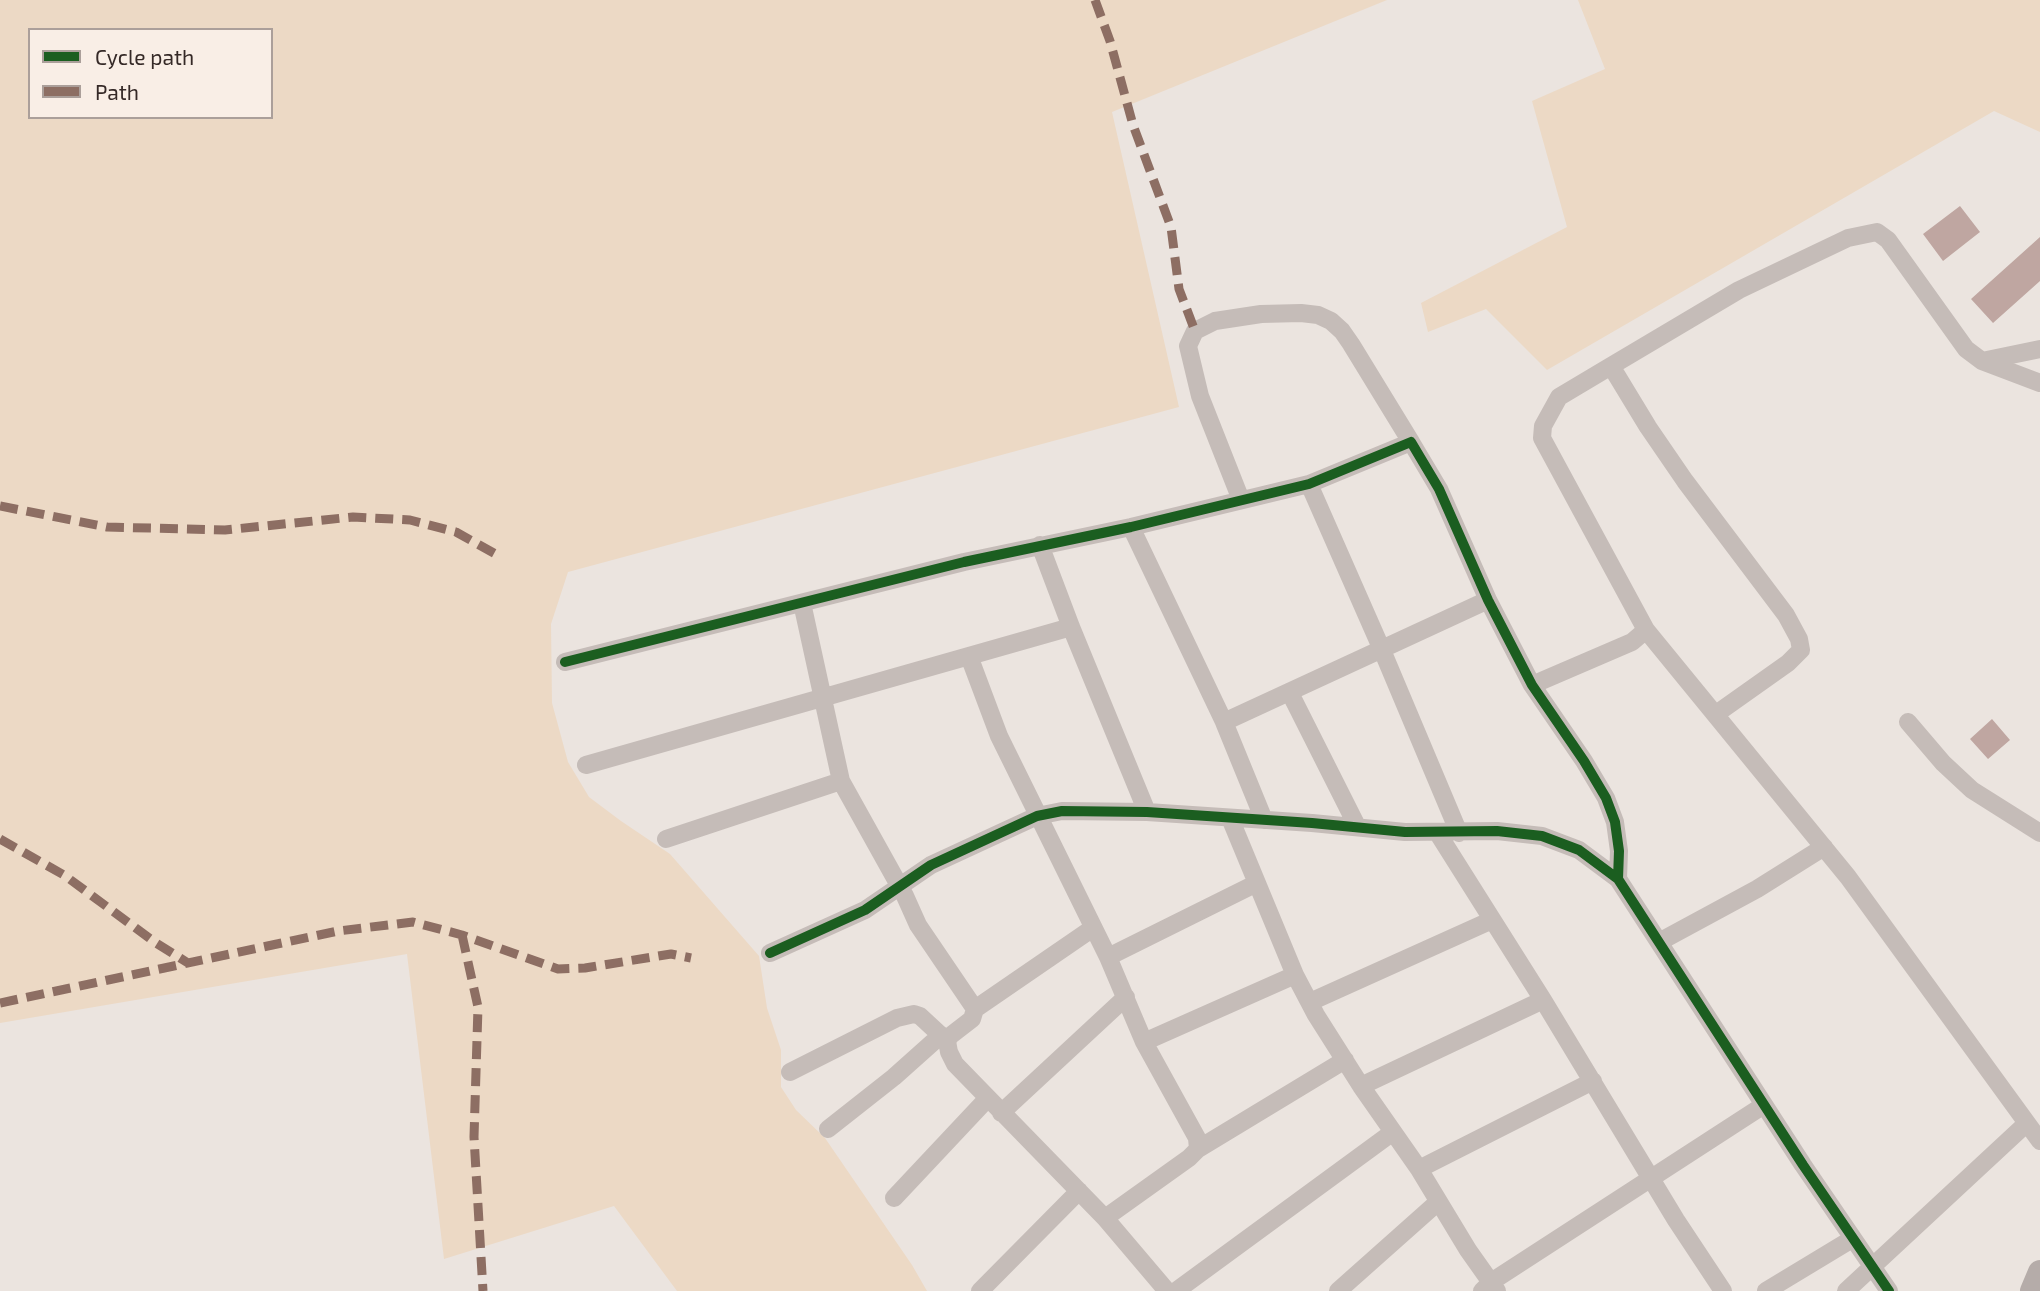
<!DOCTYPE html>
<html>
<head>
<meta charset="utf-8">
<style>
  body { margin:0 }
  #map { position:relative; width:2040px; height:1291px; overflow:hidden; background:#ebe4df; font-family:"Exo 2",sans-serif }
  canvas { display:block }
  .legend { position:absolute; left:28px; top:28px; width:245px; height:91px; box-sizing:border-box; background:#f9eee6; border:2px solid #ab9f9a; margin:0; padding:9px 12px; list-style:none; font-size:21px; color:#352927 }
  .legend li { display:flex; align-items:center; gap:14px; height:35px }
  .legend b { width:35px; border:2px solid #ab9f9a }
</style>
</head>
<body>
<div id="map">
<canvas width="2040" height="1291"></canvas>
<ul class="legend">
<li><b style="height:9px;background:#1b5e20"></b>Cycle path</li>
<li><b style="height:9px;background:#8d6e63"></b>Path</li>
</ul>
</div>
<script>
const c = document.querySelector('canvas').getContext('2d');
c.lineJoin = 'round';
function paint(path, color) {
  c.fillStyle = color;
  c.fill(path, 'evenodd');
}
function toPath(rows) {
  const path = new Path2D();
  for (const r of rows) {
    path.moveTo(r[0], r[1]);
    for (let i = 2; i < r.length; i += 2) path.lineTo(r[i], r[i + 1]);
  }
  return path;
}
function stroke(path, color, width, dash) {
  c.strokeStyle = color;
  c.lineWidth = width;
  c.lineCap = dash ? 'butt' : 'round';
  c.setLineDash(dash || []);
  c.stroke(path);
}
paint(toPath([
  [0,0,1387,0,1112,112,1179,407,568,572,551,624,552,703,568,762,589,797,621,821,670,854,759,956,767,1008,781,1050,781,1087,796,1110,825,1138,912,1265,927,1291,677,1291,614,1206,444,1259,407,954,0,1023],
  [30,30,271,30,271,117,30,117],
  [1578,0,2040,0,2040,132,1994,111,1547,370,1486,309,1428,332,1421,303,1567,227,1532,101,1605,69]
]), '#ecd9c5');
paint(toPath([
  [1960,206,1980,232,1943,261,1923,234],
  [2040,237,2040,281,1993,323,1971,299],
  [1992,719,2010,740,1988,759,1970,739]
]), '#bfa6a1');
stroke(toPath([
  [1982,361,2040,349],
  [1611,366,1739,290,1848,238,1877,232,1888,240,1966,349,1982,361,2040,383],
  [1309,484,1382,650,1459,833],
  [1241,500,1200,396,1188,346,1195,331,1215,321,1261,314,1301,313,1318,315,1331,321,1342,331,1351,344,1411,442],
  [1131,527,1224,722,1264,820],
  [1040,545,1071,627,1147,812],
  [802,603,841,781,905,896,918,925,975,1009,972,1019,950,1036,947,1041],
  [1646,630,1542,438,1543,426,1559,397,1611,366,1648,427,1685,481,1786,615,1799,639,1801,650,1788,663,1716,714],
  [969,656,999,736,1108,957,1144,1042,1197,1138,1198,1149,1189,1158,1105,1218],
  [565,662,964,562,1131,527,1309,484,1411,442,1439,489,1488,600,1532,685,1584,761,1606,798,1615,822,1619,851,1618,879,1803,1165,1889,1291],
  [1532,685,1632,642,1646,630,1848,877,2040,1141],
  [1290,693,1357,826],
  [1224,722,1488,600],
  [1908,722,1943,763,1972,790,2040,833],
  [586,765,1071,627],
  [1230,818,1295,975,1316,1015,1361,1086,1419,1169,1468,1250,1497,1291],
  [1437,832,1543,1000,1676,1220,1723,1291],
  [666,839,841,781],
  [1659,942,1757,889,1824,847],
  [770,953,865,910,931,865,1037,816,1062,811,1147,812,1312,823,1405,832,1497,831,1542,836,1579,850,1618,879],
  [1108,957,1257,883],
  [1310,1002,1492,920],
  [975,1009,1093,928],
  [1144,1042,1295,975],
  [790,1072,897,1018,914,1014,920,1016,947,1041,949,1052,955,1064,1105,1218,1167,1291],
  [1361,1086,1543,1000],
  [1001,1113,1126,997],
  [828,1129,894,1077,941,1035],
  [1198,1149,1345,1060],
  [1419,1169,1593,1081],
  [894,1198,987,1099],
  [980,1291,1079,1191],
  [1176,1291,1393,1132],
  [1338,1291,1438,1202],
  [1482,1291,1491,1282,1764,1105],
  [1766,1291,1852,1239],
  [1846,1291,2027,1123]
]), '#c5bcb8', 18);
stroke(toPath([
  [2032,1291,2040,1272]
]), '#b5aca9', 24);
stroke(toPath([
  [1095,0,1110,41,1133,125,1171,227,1179,289,1195,331],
  [0,506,107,527,225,530,353,517,410,520,456,532,501,557],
  [0,839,64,875,156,943,188,963],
  [462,935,478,1007,474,1137,483,1291],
  [0,1003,338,931,413,922,462,935,558,969,585,968,671,954,691,958]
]), '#8d6e63', 9, [18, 9]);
stroke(toPath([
  [565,662,964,562,1131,527,1309,484,1411,442,1439,489,1488,600,1532,685,1584,761,1606,798,1615,822,1619,851,1618,879,1803,1165,1889,1291],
  [770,953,865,910,931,865,1037,816,1062,811,1147,812,1312,823,1405,832,1497,831,1542,836,1579,850,1618,879]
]), '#1b5e20', 10);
</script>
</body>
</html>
